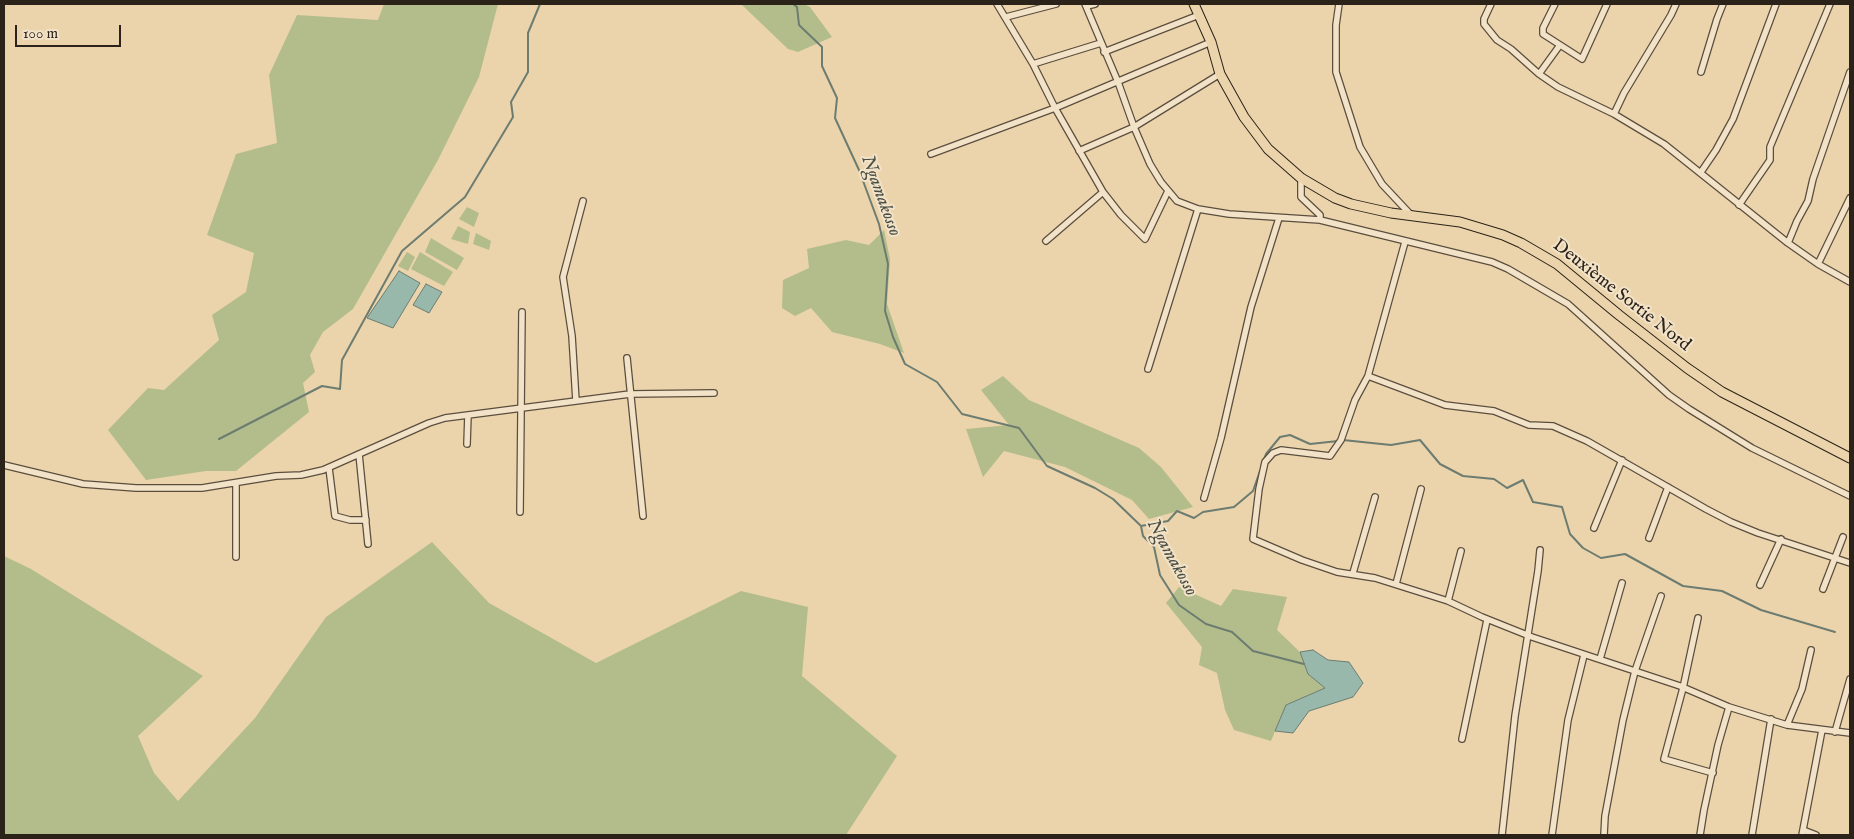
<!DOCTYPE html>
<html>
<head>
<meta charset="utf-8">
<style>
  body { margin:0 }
  #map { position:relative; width:1854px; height:839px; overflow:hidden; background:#ebd4ab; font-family:"IM FELL English",serif }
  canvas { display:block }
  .frame { position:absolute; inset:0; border:5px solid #2b2219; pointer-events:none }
  .scale { position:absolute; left:15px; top:25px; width:106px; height:22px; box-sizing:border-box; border:2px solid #2b2219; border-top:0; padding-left:6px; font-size:15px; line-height:18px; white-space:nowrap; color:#2b2219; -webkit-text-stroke:4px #f2e3c8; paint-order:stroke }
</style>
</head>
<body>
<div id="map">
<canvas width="1854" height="839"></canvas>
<div class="frame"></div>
<div class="scale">100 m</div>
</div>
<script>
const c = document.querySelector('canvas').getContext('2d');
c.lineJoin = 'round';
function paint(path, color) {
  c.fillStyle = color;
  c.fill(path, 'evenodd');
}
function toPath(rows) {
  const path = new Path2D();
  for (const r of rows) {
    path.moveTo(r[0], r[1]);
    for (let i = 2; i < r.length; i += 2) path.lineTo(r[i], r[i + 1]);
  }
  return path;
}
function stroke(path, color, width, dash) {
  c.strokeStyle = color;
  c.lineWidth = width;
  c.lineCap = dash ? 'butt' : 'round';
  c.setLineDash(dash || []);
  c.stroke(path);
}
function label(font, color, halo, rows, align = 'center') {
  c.font = font + ' "IM FELL English",serif';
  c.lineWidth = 4;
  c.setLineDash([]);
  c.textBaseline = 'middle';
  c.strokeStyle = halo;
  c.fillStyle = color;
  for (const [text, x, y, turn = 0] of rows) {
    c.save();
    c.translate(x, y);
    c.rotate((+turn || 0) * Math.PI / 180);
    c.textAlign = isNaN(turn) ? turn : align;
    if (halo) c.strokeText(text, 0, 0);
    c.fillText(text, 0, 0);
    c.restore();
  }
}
paint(toPath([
  [384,4,498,4,479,77,438,160,353,309,323,332,310,355,315,372,303,383,309,412,236,471,206,471,146,480,108,430,148,388,164,390,219,340,212,315,246,292,254,253,207,235,236,154,277,143,269,75,297,15,378,20],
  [741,4,804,4,810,7,832,37,798,52,788,49],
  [467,207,479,213,474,227,459,219],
  [458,226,470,232,468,244,451,239],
  [884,230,890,259,887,304,904,353,880,344,832,332,811,308,795,316,782,308,783,280,809,268,807,249,846,240,869,245],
  [476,233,491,241,489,250,473,244],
  [431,238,464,258,457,270,425,252],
  [407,252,415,257,408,271,398,266],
  [420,252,453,272,444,286,411,269],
  [1003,376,1029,400,1139,448,1161,467,1193,507,1149,519,1132,500,1065,467,1004,451,983,477,966,429,1009,425,981,390],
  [432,542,489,603,596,663,741,591,808,607,802,676,897,756,846,835,4,835,4,556,31,569,203,676,138,736,154,773,178,801,255,718,326,617],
  [1179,587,1221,606,1233,589,1287,597,1277,630,1300,652,1308,674,1325,688,1286,705,1271,741,1234,730,1225,710,1217,673,1199,665,1202,647,1166,603]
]), '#b3bd8c');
const water = toPath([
  [399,271,420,283,393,328,367,318,399,271],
  [426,284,442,292,429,313,413,305,426,284],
  [1313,650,1328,660,1349,662,1363,683,1353,697,1309,711,1293,733,1275,731,1286,705,1325,688,1308,674,1300,652,1313,650]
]);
paint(water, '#98b8ac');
stroke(water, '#6c7c71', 1);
stroke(toPath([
  [793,4,797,7,799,25,822,47,822,66,837,98,835,118,859,170,879,224,888,264,885,311,893,337,905,364,937,382,962,414,1019,428,1047,466,1095,488,1113,499,1141,526,1143,536,1154,547,1160,575,1179,605,1206,624,1232,632,1253,651,1304,664],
  [219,439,322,386,340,389,342,360,402,251,465,197,513,117,511,102,528,72,528,33,540,4],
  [1343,440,1391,445,1420,440,1440,464,1463,476,1494,479,1507,488,1523,480,1533,502,1562,507,1570,534,1583,548,1601,558,1625,554,1683,586,1722,591,1761,610,1835,632],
  [1264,459,1266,454,1280,437,1290,435,1310,444,1338,441],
  [1141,526,1168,521,1177,511,1194,518,1203,512,1234,507,1253,491,1260,471]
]), '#6c7c71', 2);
const minor = toPath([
  [997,4,1033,64,1055,108,1103,192,1121,215,1145,239,1168,191],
  [1085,4,1118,82,1134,127,1150,164,1161,182,1177,201,1198,209,1229,214,1320,220,1492,262,1508,269,1568,304,1669,395,1689,409,1752,448,1850,496],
  [1339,4,1336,25,1336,72,1360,147,1382,184,1411,215],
  [1491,4,1484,19,1484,24,1497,40,1511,49,1539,74,1558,87,1614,114,1664,144,1788,243,1818,264,1850,282],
  [1555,4,1543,28,1543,34,1582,59,1607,4],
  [1087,6,1095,4],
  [1006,17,1056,4],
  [1104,52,1199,15],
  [1033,64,1101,43],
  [1701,72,1717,19,1723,4],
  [1539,74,1560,45],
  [1614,114,1624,93,1671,15,1676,4],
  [1079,151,1134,127,1220,74],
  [931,154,1055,108,1211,42],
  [1701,172,1716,150,1733,119,1776,4],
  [1301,178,1301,197,1320,215,1320,220],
  [1739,205,1770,160,1770,147,1830,4],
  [1046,241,1103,192],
  [1788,243,1797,221,1808,201,1813,179,1850,72],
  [1818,264,1850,198],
  [627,358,643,516],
  [1148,369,1198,209],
  [1368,376,1405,242],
  [576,401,572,336,563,277,583,201],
  [467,444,468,415],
  [359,454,368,544],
  [4,465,83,484,136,488,202,488,276,476,301,475,323,470,429,423,445,418,630,394,714,393],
  [329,468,335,516,350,520,366,520],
  [236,483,236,557],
  [1204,498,1221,438,1251,307,1279,218],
  [520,512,522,312],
  [1594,528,1622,460],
  [1649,538,1668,487],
  [1850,563,1758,533,1731,522,1706,509,1587,441,1553,426,1529,425,1494,411,1445,405,1368,376,1355,400,1341,440,1330,456,1281,450,1273,453,1265,462,1259,489,1253,539,1302,560,1337,572,1375,578,1448,601,1482,617,1532,637,1680,686,1729,707,1787,725,1850,733],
  [1353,573,1375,497],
  [1396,584,1421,489],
  [1760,585,1781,539],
  [1823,589,1843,537],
  [1448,601,1461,551],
  [1698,618,1683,688,1664,759,1713,773],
  [1600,659,1622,583],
  [1787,725,1802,689,1811,650],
  [1835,732,1850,679],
  [1462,739,1487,620],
  [1803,830,1816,835],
  [1502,835,1515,716,1538,571,1540,550],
  [1552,835,1568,720,1584,655],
  [1604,835,1605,816,1623,720,1635,671,1661,596],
  [1700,835,1704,810,1718,745,1729,707],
  [1752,835,1771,719],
  [1802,835,1822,730]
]);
const primary = toPath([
  [1194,4,1211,42,1220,74,1244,117,1268,149,1301,178,1335,198,1351,204,1391,213,1460,222,1503,235,1521,243,1557,264,1619,315,1687,368,1722,392,1850,458]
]);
stroke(minor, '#5b4e3e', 8);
stroke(primary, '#2b2219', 11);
stroke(minor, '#f2e3c8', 5.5);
stroke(primary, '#ebd4ab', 9);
label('18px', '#2b2219', '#f2e3c8', [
  ["Deuxième Sortie Nord",1621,296,38]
]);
label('italic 19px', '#4c4f45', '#f2e3c8', [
  ["Ngamakosso",880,196,70],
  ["Ngamakosso",1171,558,61]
]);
</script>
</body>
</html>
